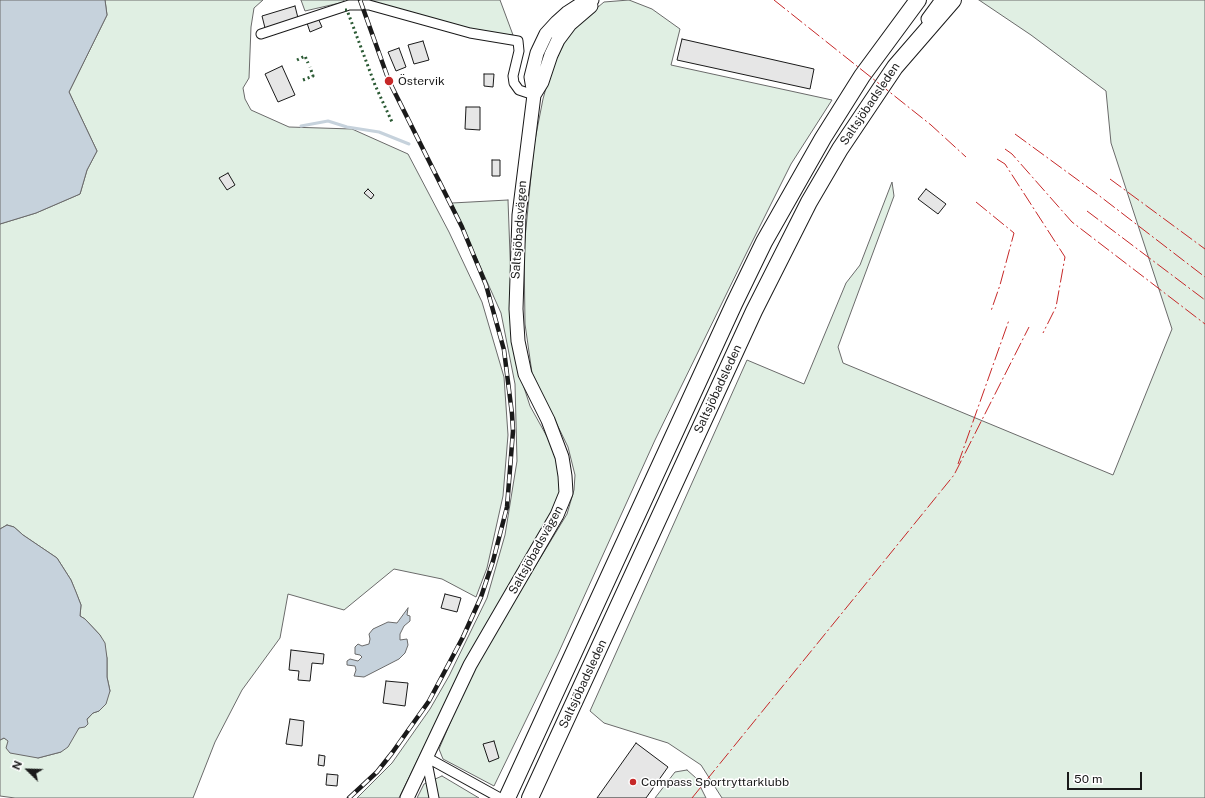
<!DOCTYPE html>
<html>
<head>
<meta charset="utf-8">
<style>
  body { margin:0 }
  #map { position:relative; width:1205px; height:798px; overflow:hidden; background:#fff; font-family:"Public Sans",sans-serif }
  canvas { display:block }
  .north { position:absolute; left:8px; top:750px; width:40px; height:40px; -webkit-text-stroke:3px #fff; paint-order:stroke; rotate:293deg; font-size:11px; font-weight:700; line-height:16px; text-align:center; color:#1a1a1a }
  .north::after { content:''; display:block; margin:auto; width:14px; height:18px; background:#1a1a1a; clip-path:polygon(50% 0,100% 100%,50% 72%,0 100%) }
  .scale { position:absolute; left:1067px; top:772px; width:75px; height:18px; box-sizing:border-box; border:2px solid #1a1a1a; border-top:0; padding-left:5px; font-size:12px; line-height:14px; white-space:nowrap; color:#1a1a1a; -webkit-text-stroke:3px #fff; paint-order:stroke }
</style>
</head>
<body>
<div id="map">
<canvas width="1205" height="798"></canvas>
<div class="north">N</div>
<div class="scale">50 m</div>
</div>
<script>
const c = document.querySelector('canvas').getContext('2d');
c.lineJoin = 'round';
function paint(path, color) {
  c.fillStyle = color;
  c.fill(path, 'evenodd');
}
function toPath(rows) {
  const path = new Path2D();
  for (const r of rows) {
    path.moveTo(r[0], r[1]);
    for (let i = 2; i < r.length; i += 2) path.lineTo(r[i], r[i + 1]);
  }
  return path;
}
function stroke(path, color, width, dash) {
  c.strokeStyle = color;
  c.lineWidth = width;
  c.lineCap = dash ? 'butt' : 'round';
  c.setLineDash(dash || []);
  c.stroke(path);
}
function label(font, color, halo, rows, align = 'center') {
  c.font = font + ' "Public Sans",sans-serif';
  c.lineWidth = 3;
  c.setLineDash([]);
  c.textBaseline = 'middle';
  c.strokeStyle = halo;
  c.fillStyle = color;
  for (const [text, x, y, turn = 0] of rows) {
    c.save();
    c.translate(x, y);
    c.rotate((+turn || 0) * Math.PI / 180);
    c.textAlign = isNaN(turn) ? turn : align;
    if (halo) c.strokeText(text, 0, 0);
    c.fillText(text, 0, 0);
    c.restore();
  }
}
const green = toPath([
  [105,0,263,0,254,8,251,27,249,78,243,88,245,99,251,110,289,127,352,129,408,154,449,232,482,302,504,377,508,435,503,496,487,568,476,597,442,579,394,569,344,610,288,594,280,638,242,690,215,742,193,798,15,798,0,796,0,740,4,738,38,758,61,752,79,728,93,713,99,711,110,691,107,677,107,658,100,635,85,619,80,616,81,605,71,580,57,558,23,535,14,527,7,525,0,529,0,224,36,213,80,194,87,170,97,151,69,92,107,15,105,0],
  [301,0,344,0,344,2,305,11,301,0],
  [365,0,500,0,513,35,487,33,365,0],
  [629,0,652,9,680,29,671,65,832,100,791,164,746,254,655,440,558,654,494,786,443,759,439,749,474,667,567,514,574,490,575,475,568,447,532,373,525,324,524,249,534,145,543,99,552,66,565,41,579,23,604,2,629,0],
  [979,0,1205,0,1205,798,722,798,701,765,668,743,604,723,590,711,747,360,804,384,846,283,860,265,892,182,894,196,838,347,843,363,1113,475,1172,329,1111,143,1106,91,1031,35,979,0],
  [508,200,513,336,520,375,530,406,550,442,561,473,560,493,556,509,457,679,399,798,357,798,392,763,430,709,449,676,487,598,505,535,517,461,515,384,501,313,452,203,508,200],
  [687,770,696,778,706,798,655,798,675,772,687,770],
  [442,776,479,798,417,798,424,784,442,776]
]);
paint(green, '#e0efe3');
stroke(green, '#6a6a6a', 1);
const water = toPath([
  [0,0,105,0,107,15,69,92,97,151,87,170,80,194,36,213,0,224,0,0],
  [7,525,14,527,23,535,57,558,71,580,76,592,81,605,80,616,85,619,100,635,105,643,107,658,107,677,110,691,106,704,99,711,93,713,87,719,88,724,85,727,79,728,68,747,61,752,38,758,10,753,6,748,8,741,4,738,0,740,0,529,7,525],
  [408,608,407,615,410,616,410,621,404,626,400,634,400,640,407,639,408,645,405,653,399,659,364,677,354,676,356,670,355,666,347,665,347,661,350,659,358,661,362,657,360,655,355,654,355,647,358,644,362,646,369,644,370,639,369,634,373,629,388,622,397,623,408,608]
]);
paint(water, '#c6d2dc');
stroke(water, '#6a6a6a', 1);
stroke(toPath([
  [301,126,328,121,347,127,379,132,409,144]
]), '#c6d2dc', 3);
const building = toPath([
  [295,6,298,18,265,28,262,16,295,6],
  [318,18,322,27,310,32,307,23,318,18],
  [682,39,814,69,810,89,677,60,682,39],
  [423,41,429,60,414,64,408,45,423,41],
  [399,48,406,67,396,71,388,52,399,48],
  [282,66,295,95,278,102,265,74,282,66],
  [484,74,494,74,493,87,484,86,484,74],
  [466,107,480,107,480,130,465,129,466,107],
  [492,160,500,160,500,176,492,176,492,160],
  [228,173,235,185,227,190,219,178,228,173],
  [368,189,374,195,371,199,364,193,368,189],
  [926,189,946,204,938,214,918,199,926,189],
  [445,594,461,598,457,612,441,608,445,594],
  [291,650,324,654,323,664,312,663,310,681,298,680,299,671,289,670,291,650],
  [386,681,408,683,405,706,383,703,386,681],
  [290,719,304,721,302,746,286,744,290,719],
  [494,741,499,758,489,762,483,744,494,741],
  [636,743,668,767,646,798,597,798,636,743],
  [319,755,325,756,324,766,318,765,319,755],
  [327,774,338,775,337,786,326,785,327,774]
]);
paint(building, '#e6e6e6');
stroke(building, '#1a1a1a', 1);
const street = toPath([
  [261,34,349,5,369,5,470,33,518,41,519,51,513,76,514,83,519,90,534,95],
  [426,757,500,798],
  [426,757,434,798]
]);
const secondary = toPath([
  [928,19,942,0],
  [534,95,542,82,551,55,558,40,570,24,591,6],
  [407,798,470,665,557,515,566,493,565,476,562,457,548,420,525,374,518,341,516,309,519,215,534,95,531,77,537,53,546,34,557,22,567,13,584,2,592,0]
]);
const highway = toPath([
  [507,798,734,304,764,242,823,138,862,76,918,0],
  [530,798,754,311,809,202,840,149,895,67,953,0]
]);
stroke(street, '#1a1a1a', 11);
stroke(secondary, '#1a1a1a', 15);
stroke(highway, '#1a1a1a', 18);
stroke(street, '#fff', 9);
stroke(secondary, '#fff', 13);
stroke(highway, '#fff', 16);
const rail = toPath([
  [349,798,377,772,392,753,429,701,463,637,481,597,493,561,507,507,513,431,512,414,504,350,486,285,462,227,389,81,360,0]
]);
stroke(rail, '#1a1a1a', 4.5);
stroke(rail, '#fff', 3, [9]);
stroke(toPath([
  [345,10,347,10,375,85,392,122],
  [297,60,305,56,308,63],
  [303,80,313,76,310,67]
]), '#2b5a34', 3, [2, 3]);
stroke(toPath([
  [774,0,931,125,966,157],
  [1015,134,1097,194,1205,277],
  [1005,149,1012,154,1072,222,1205,324],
  [997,159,1005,164,1065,257,1056,307,1043,333],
  [1110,179,1205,249],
  [976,202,1014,233,1000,285,991,311],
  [1087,211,1205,300],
  [958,464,1009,320],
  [692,798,954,475,1029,327]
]), '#c62828', 1, [14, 3, 2, 3]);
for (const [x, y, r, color] of [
  [389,81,5,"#c62828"],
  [633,782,4,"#c62828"]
]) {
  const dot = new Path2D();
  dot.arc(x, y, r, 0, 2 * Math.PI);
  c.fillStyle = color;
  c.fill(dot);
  stroke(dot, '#fff', 1.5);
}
label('12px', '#1a1a1a', '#fff', [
  ["Östervik",398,81],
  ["Compass Sportryttarklubb",641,782]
], 'left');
label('12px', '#1a1a1a', '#fff', [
  ["Saltsjöbadsleden",870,104,-56],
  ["Saltsjöbadsvägen",519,230,-86],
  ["Saltsjöbadsleden",718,389,-65],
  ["Saltsjöbadsvägen",536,550,-61],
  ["Saltsjöbadsleden",583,684,-65]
]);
</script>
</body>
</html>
